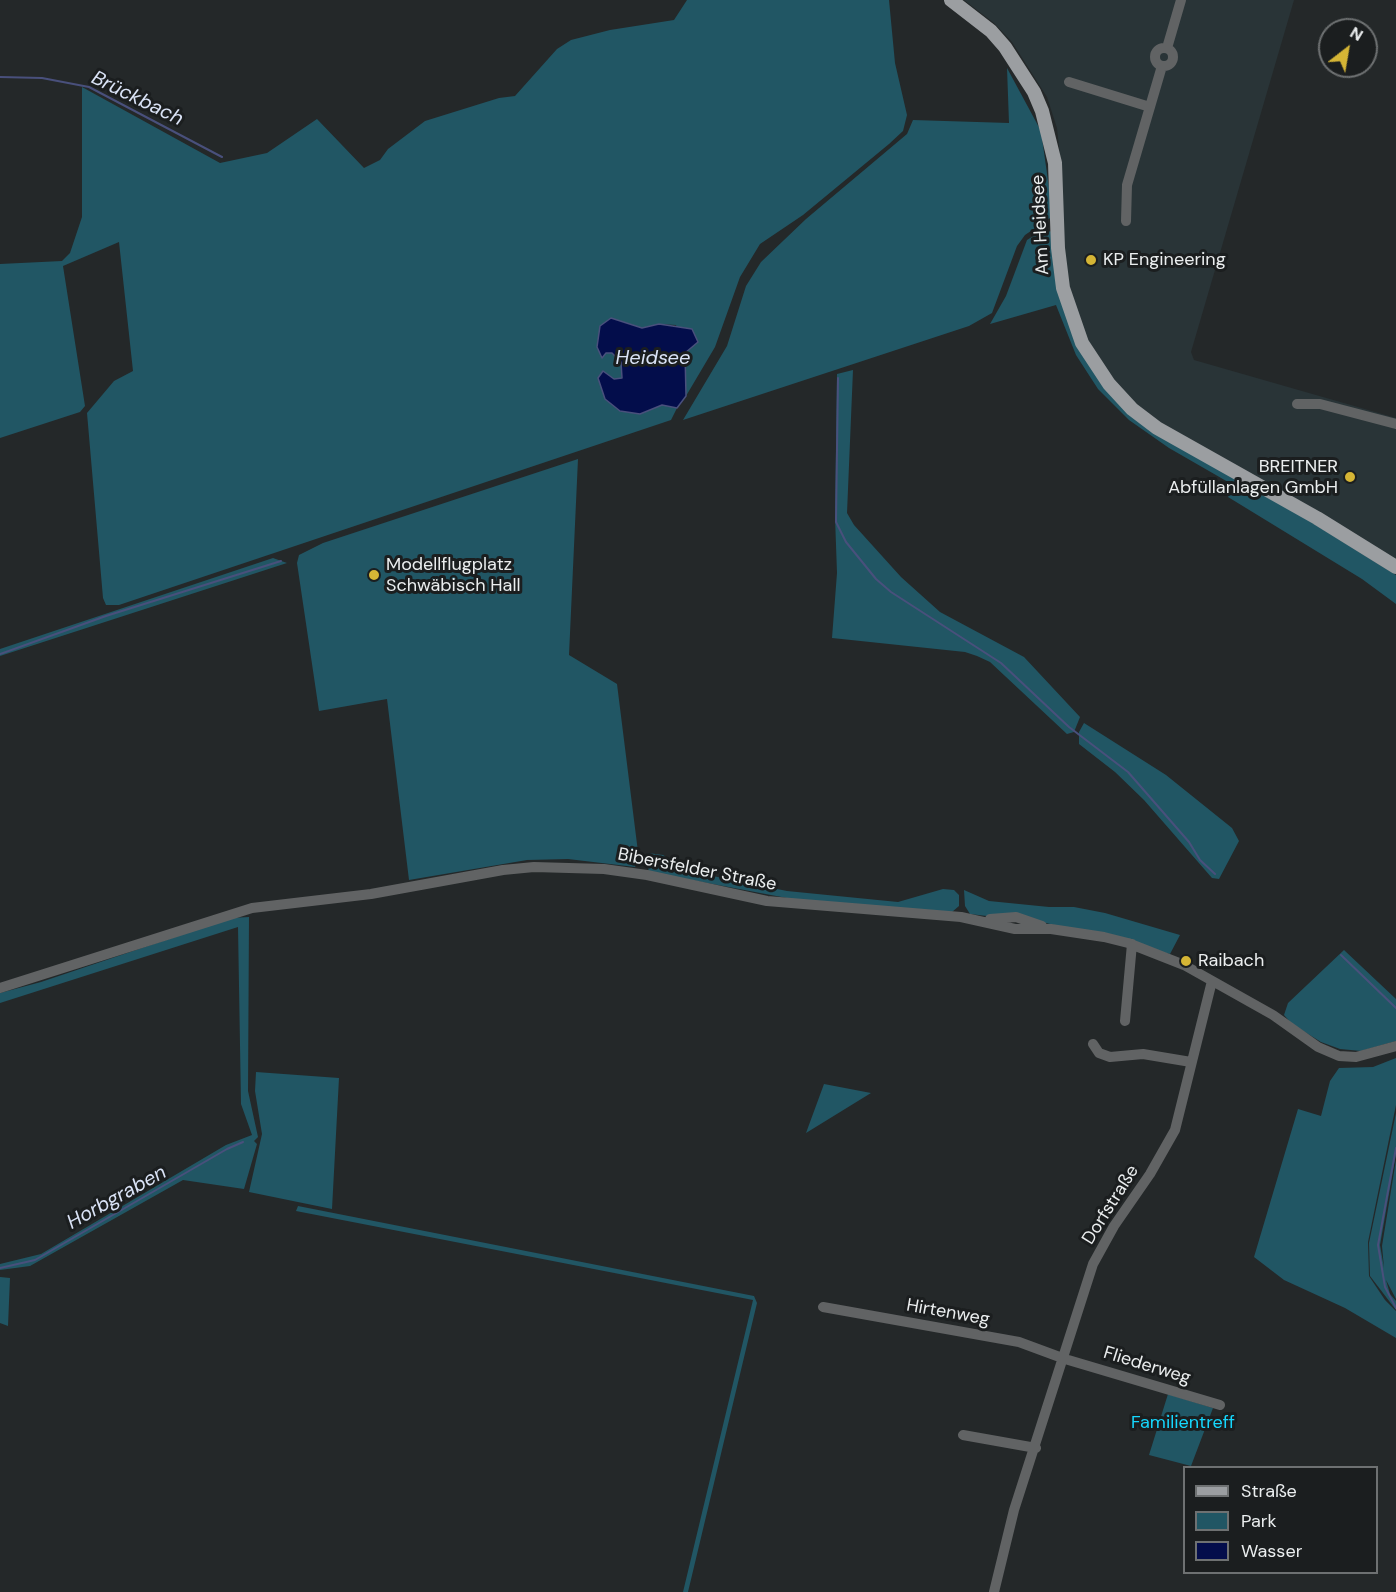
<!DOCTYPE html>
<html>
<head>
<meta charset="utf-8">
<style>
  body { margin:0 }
  #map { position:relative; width:1396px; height:1592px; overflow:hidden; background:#242829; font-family:"DM Sans",sans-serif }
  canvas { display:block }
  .legend { position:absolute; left:1183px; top:1466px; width:195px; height:108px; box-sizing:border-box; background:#1b1e1f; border:2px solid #6e7172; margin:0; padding:8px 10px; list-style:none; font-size:18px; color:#ebeeef }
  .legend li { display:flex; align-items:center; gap:12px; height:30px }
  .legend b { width:30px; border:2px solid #6e7172 }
  .north { position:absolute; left:1318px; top:18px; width:60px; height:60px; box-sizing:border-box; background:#1b1e1f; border:2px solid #6e7172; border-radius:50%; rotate:31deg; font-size:16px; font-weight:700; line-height:24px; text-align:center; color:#ebeeef }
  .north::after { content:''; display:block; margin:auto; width:21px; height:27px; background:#d5b535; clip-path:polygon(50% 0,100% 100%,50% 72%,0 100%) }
</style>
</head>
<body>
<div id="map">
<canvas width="1396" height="1592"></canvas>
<ul class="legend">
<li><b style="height:8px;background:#9b9ea1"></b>Straße</li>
<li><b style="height:16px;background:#215664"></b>Park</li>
<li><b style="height:16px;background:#030d4b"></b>Wasser</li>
</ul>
<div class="north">N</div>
</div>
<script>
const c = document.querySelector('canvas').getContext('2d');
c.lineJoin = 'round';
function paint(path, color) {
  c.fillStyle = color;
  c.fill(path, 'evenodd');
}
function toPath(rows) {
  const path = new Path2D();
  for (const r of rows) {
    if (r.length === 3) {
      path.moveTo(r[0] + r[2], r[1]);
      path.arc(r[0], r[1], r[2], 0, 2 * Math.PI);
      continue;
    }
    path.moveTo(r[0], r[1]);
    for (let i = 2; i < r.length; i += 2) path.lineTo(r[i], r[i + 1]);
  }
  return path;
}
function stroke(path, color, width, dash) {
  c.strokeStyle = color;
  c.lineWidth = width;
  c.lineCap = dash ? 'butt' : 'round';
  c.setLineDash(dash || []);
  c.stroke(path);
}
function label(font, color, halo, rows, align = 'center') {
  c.font = font + ' "DM Sans",sans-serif';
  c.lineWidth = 6;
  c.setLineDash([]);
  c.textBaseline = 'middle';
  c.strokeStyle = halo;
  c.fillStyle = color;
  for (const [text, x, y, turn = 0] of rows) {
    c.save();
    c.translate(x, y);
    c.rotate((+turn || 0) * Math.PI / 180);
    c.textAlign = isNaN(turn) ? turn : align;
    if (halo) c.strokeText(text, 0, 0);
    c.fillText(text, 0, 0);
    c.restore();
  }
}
paint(toPath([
  [964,0,1294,0,1191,352,1194,360,1396,418,1396,562,1154,419,1128,397,1106,371,1085,337,1064,270,1061,165,1057,128,1047,97,1012,42,994,23]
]), '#293437');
paint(toPath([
  [687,0,889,0,895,63,907,115,903,131,889,144,803,215,760,244,740,277,715,347,686,396,685,353,676,325,659,324,642,328,611,318,602,357,605,353,613,353,621,362,622,378,614,379,640,414,662,405,677,408,671,420,119,605,106,605,103,598,87,413,114,381,133,371,119,242,63,266,85,406,80,412,0,438,0,264,62,261,70,253,82,217,82,87,220,163,267,153,317,119,364,168,380,160,388,149,425,121,499,98,515,96,557,49,571,40,610,30,674,20],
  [1007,68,1041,131,1053,216,1025,235,1017,246,992,313,969,326,683,420,727,346,746,286,761,262,806,219,907,134,913,120,1009,123],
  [1053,231,1057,282,1117,401,1396,575,1396,604,1362,579,1228,497,1235,486,1169,448,1129,420,1098,389,1076,355,1056,305,990,324,1006,296,1027,240,1038,233],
  [853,370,847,513,854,525,901,577,940,612,1024,657,1080,717,1074,732,1067,734,990,662,977,656,965,652,832,638,837,573,835,517,837,374],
  [578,459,569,655,617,684,639,860,635,867,568,859,527,860,409,880,387,699,319,711,297,563,299,555,323,543],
  [273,558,287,563,0,656,0,649],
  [1084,723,1166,775,1232,828,1239,841,1219,879,1212,878,1144,800,1115,772,1079,744,1079,732],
  [648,853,663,855,688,871,787,891,898,902,943,889,954,890,959,895,959,906,952,912,808,902,649,872,646,857],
  [964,890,989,901,1049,907,1074,907,1105,913,1180,935,1170,954,1046,923,970,914,965,906],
  [249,917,248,1091,258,1137,254,1141,257,1144,244,1189,183,1180,30,1266,0,1270,0,1264,41,1254,226,1145,252,1135,241,1104,238,927,0,1003,0,993,41,982,231,918],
  [1344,950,1396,999,1396,1041,1361,1051,1340,1049,1321,1042,1292,1024,1284,1015,1288,1003],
  [1396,1058,1396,1105,1368,1242,1369,1276,1385,1300,1396,1311,1396,1338,1345,1308,1284,1280,1254,1257,1298,1109,1321,1116,1330,1081,1339,1068,1373,1067],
  [256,1072,339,1078,332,1209,249,1192,262,1134,255,1091],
  [824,1084,871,1093,806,1133],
  [1396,1113,1396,1154,1380,1245,1384,1268,1382,1246,1396,1160,1396,1299,1386,1280,1390,1294,1396,1301,1396,1310,1370,1276,1369,1243],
  [298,1206,754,1296,757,1303,688,1592,683,1592,753,1300,296,1211],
  [0,1277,10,1278,8,1326,0,1323],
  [1168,1394,1213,1408,1191,1466,1149,1455]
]), '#215664');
const water = toPath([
  [611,318,642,328,659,324,692,329,698,342,685,353,686,396,677,408,662,405,640,414,620,411,605,399,598,378,603,371,614,379,622,378,621,362,612,353,606,353,602,358,597,347,600,326,611,318]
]);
paint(water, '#030d4b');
stroke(water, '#49507c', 1.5);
stroke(toPath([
  [0,77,42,78,89,87,222,157],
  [838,378,836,522,846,542,876,579,891,592,1001,663,1069,727,1128,772,1189,842,1200,860,1215,874],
  [0,654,106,616,281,561],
  [1341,955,1396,1008],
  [1396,1148,1378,1245,1385,1287,1396,1308],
  [0,1268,35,1260,227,1149,243,1142]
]), '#49507c', 2);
stroke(toPath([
  [1164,57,9],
  [1167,48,1181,0],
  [1069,82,1150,107],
  [1126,221,1127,185,1162,66],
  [1297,404,1320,404,1396,424],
  [990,919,1016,917,1042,926],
  [0,988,252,908,371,894,503,870,534,867,604,869,647,875,767,901,961,917,1015,929,1051,929,1104,937,1128,943,1184,965,1273,1015,1318,1047,1339,1056,1356,1057,1396,1046],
  [1125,1021,1132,944],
  [1093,1044,1099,1053,1110,1057,1143,1054,1191,1062],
  [823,1307,1019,1342,1065,1359,1220,1405],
  [963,1435,1036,1448],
  [994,1592,1014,1510,1093,1264,1114,1226,1150,1174,1175,1130,1212,981]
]), '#616364', 10);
stroke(toPath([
  [951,0,991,31,1005,47,1034,92,1042,111,1055,163,1058,248,1063,288,1082,343,1109,384,1132,409,1157,428,1317,518,1396,567]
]), '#9b9ea1', 14);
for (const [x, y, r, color] of [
  [1091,260,6,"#d5b535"],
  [1350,477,6,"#d5b535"],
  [374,575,6,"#d5b535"],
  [1186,961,6,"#d5b535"]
]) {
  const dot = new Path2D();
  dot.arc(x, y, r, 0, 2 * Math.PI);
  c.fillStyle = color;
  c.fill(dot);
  stroke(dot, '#1b1e1f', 2);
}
label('18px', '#ebeeef', '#1b1e1f', [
  ["Am Heidsee",1041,225,-93],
  ["Bibersfelder Straße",697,870,11],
  ["Dorfstraße",1111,1205,-58],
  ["Hirtenweg",948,1313,10],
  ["Fliederweg",1147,1366,17]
]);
label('18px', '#ebeeef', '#1b1e1f', [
  ["KP Engineering",1103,260],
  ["BREITNER",1338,467,"right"],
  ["Abfüllanlagen GmbH",1338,488,"right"],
  ["Modellflugplatz",386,565],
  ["Schwäbisch Hall",386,586],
  ["Raibach",1198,961]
], 'left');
label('18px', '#16d7fd', '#1b1e1f', [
  ["Familientreff",1183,1423]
]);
label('italic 20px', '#dae3f6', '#1b1e1f', [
  ["Brückbach",137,99,26],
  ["Heidsee",653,359],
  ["Horbgraben",117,1198,-29]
]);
</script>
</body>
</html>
